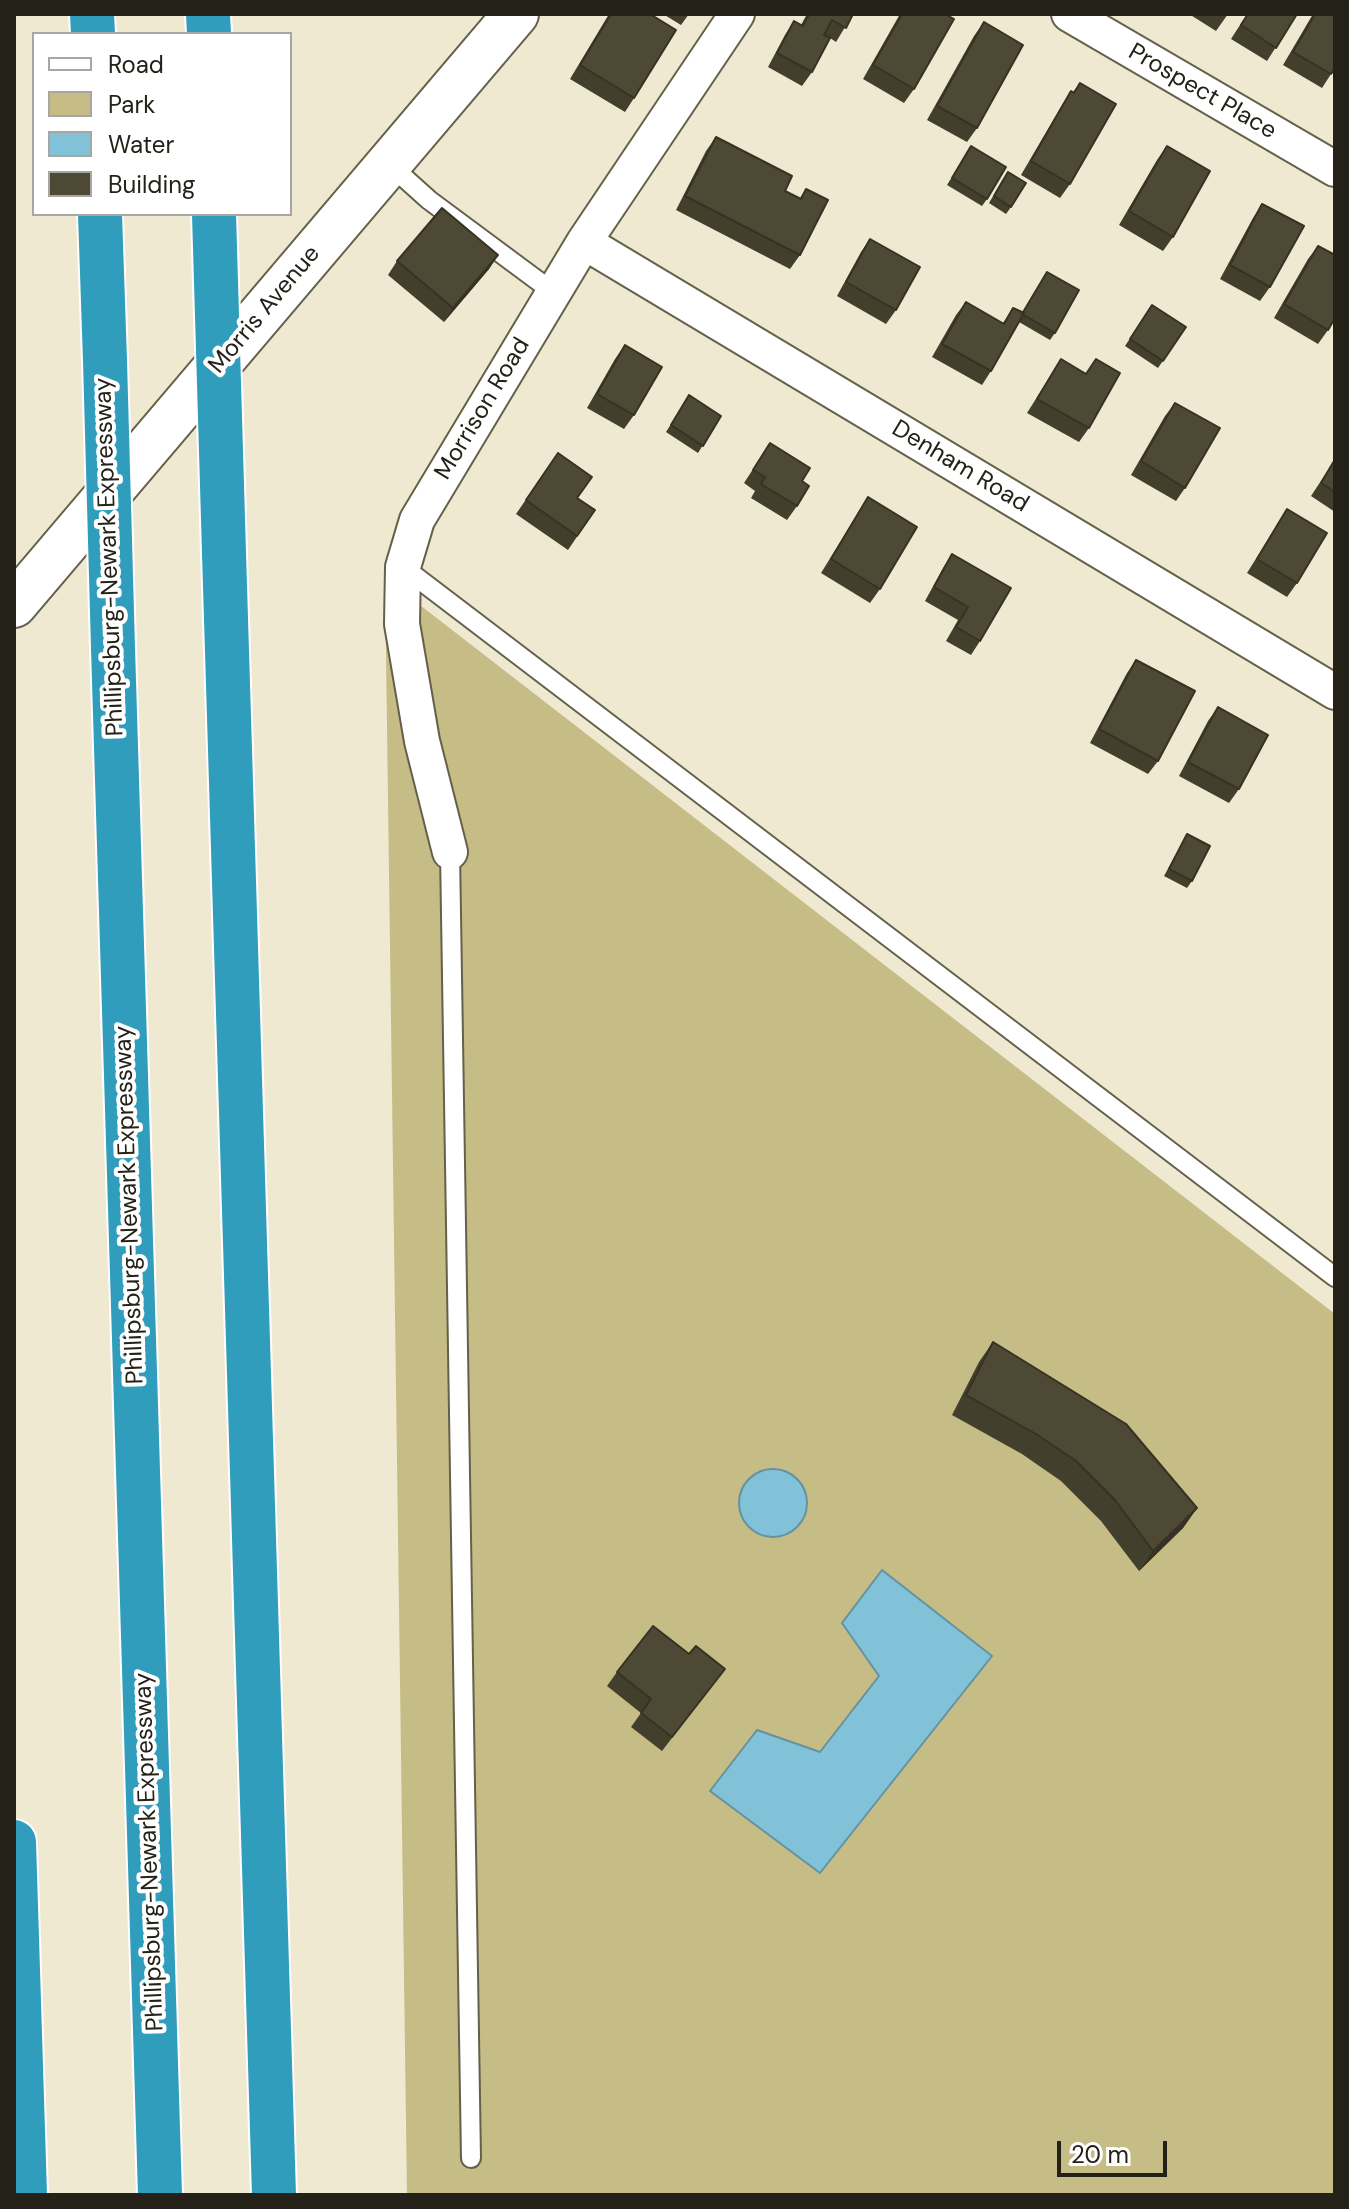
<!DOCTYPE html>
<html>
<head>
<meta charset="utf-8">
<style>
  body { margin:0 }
  #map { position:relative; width:1349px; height:2209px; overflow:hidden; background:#eee9d0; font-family:"DM Sans",sans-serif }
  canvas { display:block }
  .frame { position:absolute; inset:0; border:16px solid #232118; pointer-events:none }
  .legend { position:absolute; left:32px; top:32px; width:260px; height:184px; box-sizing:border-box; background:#fff; border:2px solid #a7a6a3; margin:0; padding:10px 14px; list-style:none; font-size:24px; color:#232118 }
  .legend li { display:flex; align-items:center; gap:16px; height:40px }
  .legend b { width:40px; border:2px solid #a7a6a3 }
  .scale { position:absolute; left:1057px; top:2141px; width:110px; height:36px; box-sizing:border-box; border:4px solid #232118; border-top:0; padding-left:10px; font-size:24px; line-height:28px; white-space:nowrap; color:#232118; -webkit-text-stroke:6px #fff; paint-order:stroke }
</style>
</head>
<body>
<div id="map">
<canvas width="1349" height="2209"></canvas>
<div class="frame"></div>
<ul class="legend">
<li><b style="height:10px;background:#fff"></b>Road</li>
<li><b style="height:22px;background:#c6bc86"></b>Park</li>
<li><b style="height:22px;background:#81c2d9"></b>Water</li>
<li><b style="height:22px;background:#4d4934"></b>Building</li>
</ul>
<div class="scale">20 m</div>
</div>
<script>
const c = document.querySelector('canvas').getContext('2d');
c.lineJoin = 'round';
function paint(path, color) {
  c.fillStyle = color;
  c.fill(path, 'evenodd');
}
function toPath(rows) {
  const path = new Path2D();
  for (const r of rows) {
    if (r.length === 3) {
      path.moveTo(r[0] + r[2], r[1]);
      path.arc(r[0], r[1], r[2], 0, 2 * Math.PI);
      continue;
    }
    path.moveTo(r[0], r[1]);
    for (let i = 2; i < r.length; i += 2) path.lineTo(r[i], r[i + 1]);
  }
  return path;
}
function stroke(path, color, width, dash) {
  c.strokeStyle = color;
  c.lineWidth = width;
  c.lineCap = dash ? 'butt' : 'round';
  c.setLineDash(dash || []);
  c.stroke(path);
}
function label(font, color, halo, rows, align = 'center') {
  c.font = font + ' "DM Sans",sans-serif';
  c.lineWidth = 8;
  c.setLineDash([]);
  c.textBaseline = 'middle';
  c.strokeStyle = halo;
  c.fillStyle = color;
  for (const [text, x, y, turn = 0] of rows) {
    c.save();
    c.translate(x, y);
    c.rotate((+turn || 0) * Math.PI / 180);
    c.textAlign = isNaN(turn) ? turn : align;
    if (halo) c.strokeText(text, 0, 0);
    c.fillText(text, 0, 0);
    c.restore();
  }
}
paint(toPath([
  [385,578,1335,1314,1335,2195,407,2195]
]), '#c6bc86');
const water = toPath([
  [773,1503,34],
  [882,1570,992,1656,820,1873,710,1791,757,1730,820,1752,879,1676,842,1623,882,1570]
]);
paint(water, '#81c2d9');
stroke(water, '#65929f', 2);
const lane = toPath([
  [389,164,429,200,553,292],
  [403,567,1335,1277],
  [450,852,471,2158]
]);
const street = toPath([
  [1069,14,1335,169],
  [584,242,1335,692],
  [450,852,422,741,402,624,403,567,417,520,584,242,737,14]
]);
const secondary = toPath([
  [14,605,516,14]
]);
const highway = toPath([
  [92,14,93,34],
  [208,14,209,34],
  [100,214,105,361],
  [224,553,274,2195],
  [113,648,160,2195],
  [14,1842,25,2195]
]);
stroke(lane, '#65604a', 22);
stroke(street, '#65604a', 38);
stroke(secondary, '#65604a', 48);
stroke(highway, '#fff', 48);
stroke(lane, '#fff', 18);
stroke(street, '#fff', 34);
stroke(secondary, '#fff', 44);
stroke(highway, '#319dbd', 44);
const highwayBridge = toPath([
  [214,214,224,553],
  [105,361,113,648]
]);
stroke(highwayBridge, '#fff', 48, []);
stroke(highwayBridge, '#319dbd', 44);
paint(toPath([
  [609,14,650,14,634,98,625,112,570,79],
  [663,14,689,14,681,25],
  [807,14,853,14,836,42,830,38,812,72,802,86,768,67,785,35,794,21,801,25],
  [900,14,945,14,914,89,904,103,863,79],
  [1189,14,1228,14,1216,31],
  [1247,14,1297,14,1267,61,1231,39],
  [1313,14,1335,14,1331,74,1322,88,1283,65],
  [984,22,977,128,967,142,927,120,974,36],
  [1080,83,1070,184,1060,198,1021,175,1062,105,1071,91,1073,92],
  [716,137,785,191,800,198,806,189,800,255,790,269,676,210,706,151],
  [971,146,987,199,982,206,947,185],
  [1167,146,1173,237,1163,251,1119,225,1157,160],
  [1003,179,1011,207,1006,214,989,203],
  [1262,204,1270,287,1260,301,1220,279,1253,218],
  [870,239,896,310,886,324,837,296,861,252],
  [1318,246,1328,330,1318,344,1274,318,1308,259],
  [498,255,489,269,444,322,388,275,397,261],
  [1047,272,1055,333,1050,340,1019,322,991,371,982,385,932,357,956,315,966,302,1003,323,1013,308,1022,313],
  [1152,305,1186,327,1158,368,1125,346],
  [625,345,634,415,624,429,587,408,615,359],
  [1061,359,1086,374,1096,359,1089,428,1079,442,1027,413],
  [689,395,721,416,698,453,666,432],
  [1175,403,1185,488,1176,501,1131,475,1165,416],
  [770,443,802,481,797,506,787,520,751,498,755,491,744,483],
  [558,453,577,498,595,510,568,550,516,514],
  [1334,461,1335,461,1335,512,1311,496],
  [868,497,880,589,870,603,821,573],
  [1287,509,1297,583,1287,597,1247,573],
  [952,554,980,641,971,655,946,641,958,620,925,601,943,568],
  [1136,660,1158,761,1148,774,1090,743,1127,673],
  [1218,707,1239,789,1229,803,1179,776,1208,721],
  [1187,834,1192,881,1187,888,1164,876],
  [993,1342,1197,1508,1183,1528,1139,1571,1101,1521,1061,1481,1022,1454,952,1415,979,1362],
  [689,1654,725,1669,662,1751,631,1727,641,1713,607,1686,617,1672]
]), '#423f2d');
paint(toPath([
  [498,255,489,269,444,322,453,308],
  [1197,1508,1183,1528,1139,1571,1153,1551]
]), '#363324');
const building = toPath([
  [611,14,650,14,676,30,634,98,580,65,611,14],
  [809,14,853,14,846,28,832,20,824,35,830,38,812,72,777,53,794,21,803,26,809,14],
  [902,14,945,14,954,19,914,89,873,65,902,14],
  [1248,14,1297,14,1276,48,1241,25,1248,14],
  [1315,14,1335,14,1335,68,1331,74,1293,52,1315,14],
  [984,22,1023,45,977,128,937,106,984,22],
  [1080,83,1116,104,1070,184,1031,161,1071,91,1074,93,1080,83],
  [716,137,792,176,785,191,801,199,806,189,828,200,800,255,685,196,716,137],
  [971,146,1006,167,987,199,952,178,971,146],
  [1167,146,1210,171,1173,237,1129,211,1167,146],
  [1008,172,1026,183,1011,207,994,196,1008,172],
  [1262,204,1304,226,1270,287,1230,265,1262,204],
  [442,208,498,255,453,308,397,261,442,208],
  [870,239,920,267,896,310,846,282,870,239],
  [1318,246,1335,255,1335,318,1328,330,1284,304,1318,246],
  [1047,272,1079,290,1055,333,1022,314,1047,272],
  [966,302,1004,324,1013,308,1024,313,991,371,942,344,966,302],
  [1152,305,1186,327,1163,361,1130,339,1152,305],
  [625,345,662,367,634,415,597,394,625,345],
  [1061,359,1086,374,1096,359,1120,373,1089,428,1037,399,1061,359],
  [689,395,721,416,703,446,671,425,689,395],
  [1175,403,1220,428,1185,488,1141,461,1175,403],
  [770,443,810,468,802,481,809,486,797,506,761,484,765,477,753,470,770,443],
  [558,453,592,477,577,498,595,510,577,536,526,500,558,453],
  [1334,461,1335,461,1335,492,1321,483,1334,461],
  [868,497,917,527,880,589,831,559,868,497],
  [1287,509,1327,533,1297,583,1257,559,1287,509],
  [952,554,1011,588,980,641,956,627,968,607,934,587,952,554],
  [1136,660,1195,691,1158,761,1099,729,1136,660],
  [1218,707,1268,735,1239,789,1188,762,1218,707],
  [1187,834,1210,846,1192,881,1169,869,1187,834],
  [993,1342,1126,1424,1197,1508,1153,1551,1115,1500,1076,1461,1036,1434,966,1395,993,1342],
  [653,1626,689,1654,696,1646,725,1669,672,1737,641,1713,651,1699,617,1672,653,1626]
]);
paint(building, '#4d4934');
stroke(building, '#363324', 2);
label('24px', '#232118', '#fff', [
  ["Prospect Place",1202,92,30],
  ["Morris Avenue",265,310,-50],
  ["Morrison Road",483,409,-59],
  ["Denham Road",960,467,31],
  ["Phillipsburg-Newark Expressway",110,557,-92],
  ["Phillipsburg-Newark Expressway",130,1205,-92],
  ["Phillipsburg-Newark Expressway",150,1852,-92]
]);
</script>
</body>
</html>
